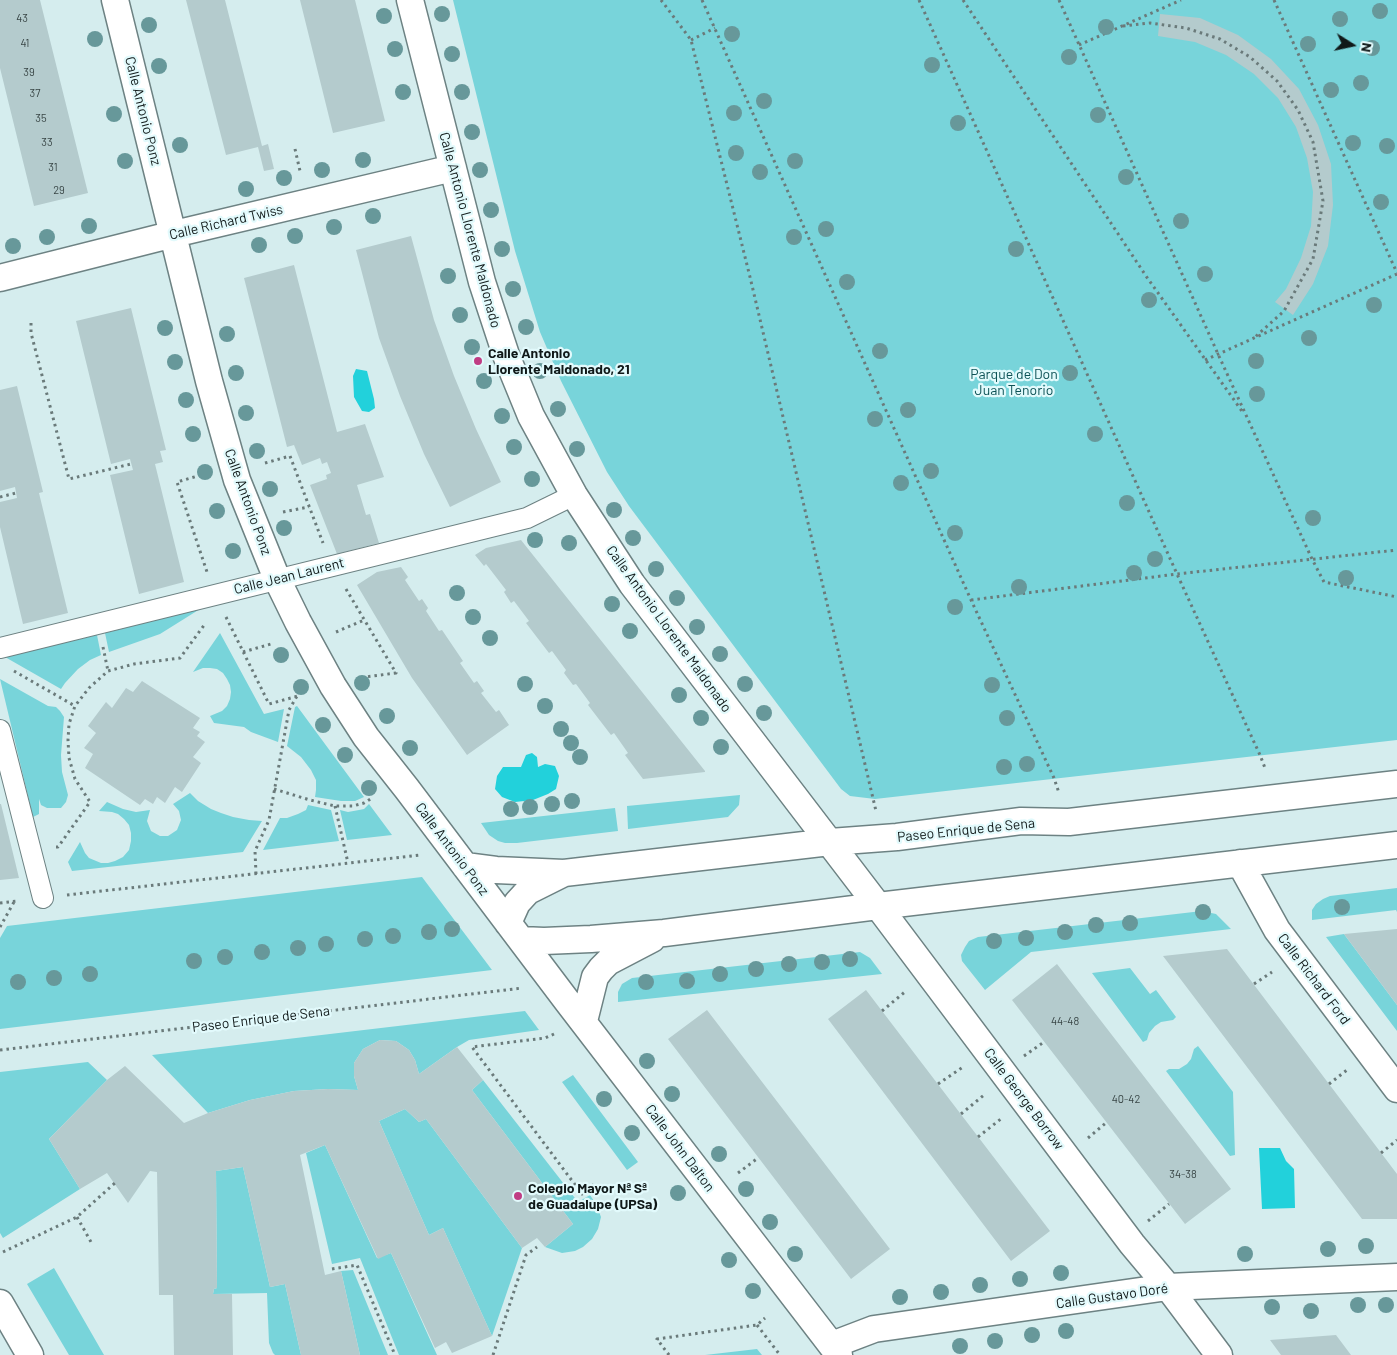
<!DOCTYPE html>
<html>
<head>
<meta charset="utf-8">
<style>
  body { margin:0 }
  #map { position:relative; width:1397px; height:1355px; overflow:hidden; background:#d5edee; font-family:Barlow,sans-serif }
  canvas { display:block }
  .north { position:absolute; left:1327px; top:20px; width:50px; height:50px; -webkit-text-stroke:4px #e2fafc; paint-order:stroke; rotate:100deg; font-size:14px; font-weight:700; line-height:20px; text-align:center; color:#101919 }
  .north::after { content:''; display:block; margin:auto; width:18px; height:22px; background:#101919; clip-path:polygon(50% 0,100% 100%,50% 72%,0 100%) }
</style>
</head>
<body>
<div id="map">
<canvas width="1397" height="1355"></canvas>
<div class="north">N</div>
</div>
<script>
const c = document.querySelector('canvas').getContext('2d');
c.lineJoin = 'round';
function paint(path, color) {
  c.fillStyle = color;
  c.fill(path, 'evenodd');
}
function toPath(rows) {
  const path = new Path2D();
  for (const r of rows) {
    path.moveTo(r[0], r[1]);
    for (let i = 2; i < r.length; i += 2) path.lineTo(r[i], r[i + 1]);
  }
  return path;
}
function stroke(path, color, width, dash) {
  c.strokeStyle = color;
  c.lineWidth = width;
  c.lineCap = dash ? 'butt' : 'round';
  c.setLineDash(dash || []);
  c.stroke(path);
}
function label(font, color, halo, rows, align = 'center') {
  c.font = font + ' Barlow,sans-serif';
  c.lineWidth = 4.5;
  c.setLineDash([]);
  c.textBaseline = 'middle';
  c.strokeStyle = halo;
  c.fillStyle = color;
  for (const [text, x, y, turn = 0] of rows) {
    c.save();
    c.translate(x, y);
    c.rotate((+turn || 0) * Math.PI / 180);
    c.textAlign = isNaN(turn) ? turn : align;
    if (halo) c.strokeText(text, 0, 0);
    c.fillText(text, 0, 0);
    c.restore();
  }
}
paint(toPath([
  [453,0,1397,0,1397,740,875,799,850,796,841,789,629,506,607,472,561,381,540,332,515,251],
  [200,609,160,634,109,652,105,633],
  [220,633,264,714,284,709,278,742,251,732,244,727,214,723,210,716,222,711,227,706,230,699,231,692,230,685,227,679,223,673,217,669,210,668,203,668,193,672],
  [97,635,101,655,90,660,78,669,65,683,61,689,5,657],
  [0,679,48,706,56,707,60,711,64,717,61,755,62,772,68,795,66,802,61,808,47,808,41,805,39,799,39,814,33,817],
  [297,706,364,797,355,801,341,801,315,797,316,790,316,780,311,770,301,757,287,746,295,707],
  [190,793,198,801,211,809,221,813,233,817,249,820,262,821,243,852,72,871,68,862,80,842,85,853,89,858,101,863,108,863,115,861,123,857,129,850,131,841,131,833,129,825,124,819,118,814,112,812,99,811,107,802,123,809,136,812,150,810,147,821,151,831,160,836,168,836,177,830,181,820,179,811,173,804],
  [740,795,739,805,728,817,628,829,627,806],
  [369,804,392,835,347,840,340,810,348,812,359,810,364,809],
  [308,805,331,810,339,841,263,850,280,818,287,818,298,814,306,810],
  [615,808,618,831,517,843,505,843,498,841,489,835,481,823],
  [422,877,492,970,0,1029,0,938,7,926],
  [1397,888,1397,912,1396,910,1312,920,1312,910,1316,904,1323,899,1330,896],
  [1202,911,1216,914,1231,929,1031,952,985,990,962,961,961,955,965,947,969,941,978,937],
  [1344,934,1397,1005,1397,1031,1326,937],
  [860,952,870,958,882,974,618,1002,618,992,622,984,632,978],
  [1130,968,1150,994,1156,990,1176,1017,1173,1020,1161,1022,1155,1026,1149,1033,1147,1040,1143,1042,1092,973],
  [525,1011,539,1030,469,1040,457,1047,419,1074,415,1060,409,1050,396,1041,380,1040,363,1049,354,1063,354,1076,358,1090,328,1089,294,1091,250,1100,208,1113,152,1055],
  [1198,1046,1233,1092,1235,1155,1230,1156,1166,1071,1169,1069,1179,1069,1187,1064,1191,1059,1194,1049],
  [88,1062,107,1080,49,1139,80,1189,3,1238,0,1233,0,1072],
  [573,1075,638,1162,627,1170,562,1082],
  [483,1080,578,1202,590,1195,596,1204,601,1217,598,1229,592,1239,583,1247,575,1251,562,1253,545,1247,573,1224,472,1090],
  [405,1109,419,1122,426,1119,522,1248,492,1336,443,1228,429,1235,379,1121],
  [325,1145,377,1258,391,1253,437,1355,399,1355,360,1258,332,1264,306,1153],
  [243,1167,270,1287,285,1284,301,1355,275,1355,273,1353,269,1343,267,1293,213,1294,214,1289,217,1288,216,1171],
  [54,1268,104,1355,69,1355,27,1284],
  [353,1270,388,1355,360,1355,341,1271],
  [757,1349,762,1355,705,1355]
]), '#78d4da');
paint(toPath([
  [356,369,367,371,374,399,375,408,369,412,362,411,354,397,353,376],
  [532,753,537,757,538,767,545,764,555,766,559,776,556,789,548,794,533,800,515,802,502,797,495,789,497,776,503,767,521,767,526,755],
  [1259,1148,1280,1148,1286,1161,1294,1169,1295,1208,1262,1209]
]), '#22d1db');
paint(toPath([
  [0,0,40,0,88,193,34,206,0,68],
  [186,0,225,0,262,146,268,144,274,169,264,171,258,147,226,155],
  [300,0,355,0,385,121,333,133],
  [1160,14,1200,18,1238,35,1271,59,1299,89,1318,125,1331,164,1333,205,1328,246,1313,284,1293,315,1275,302,1286,289,1301,258,1311,226,1313,192,1307,158,1296,127,1278,98,1254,74,1226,55,1195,42,1158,36],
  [411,236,434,320,454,376,476,429,501,482,450,507,424,454,400,396,379,338,356,250],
  [294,265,337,432,365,424,384,477,357,485,366,515,370,514,379,543,337,554,310,485,327,479,326,475,331,473,327,462,322,464,320,458,302,465,294,445,287,447,244,278],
  [131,308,166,450,160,451,163,462,155,464,184,582,139,594,110,475,133,470,130,459,111,464,76,321],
  [17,386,43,492,39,493,68,613,23,624,0,527,0,502,17,498,15,487,0,491,0,390],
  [521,540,705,771,705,772,643,779,625,755,628,753,614,733,611,735,588,705,590,703,576,684,573,685,564,673,566,670,552,651,549,653,526,623,529,621,514,601,511,603,504,592,506,590,486,564,484,566,475,555,486,548],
  [401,567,408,577,405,580,419,601,422,599,428,608,426,611,439,631,442,630,463,661,460,663,474,683,477,681,484,691,481,693,496,712,499,710,509,725,467,755,412,678,357,585,377,572],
  [142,681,200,718,193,728,200,732,197,736,205,742,193,757,201,763,182,792,175,787,165,803,157,797,153,804,145,799,140,805,85,768,93,754,84,748,96,733,88,726,106,702,112,708,126,688,133,692],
  [0,804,1,804,19,878,0,880],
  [1397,929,1397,1005,1344,934],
  [1227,949,1397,1174,1397,1219,1362,1219,1163,956],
  [1057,964,1231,1189,1185,1224,1012,1000],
  [866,990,1050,1231,1011,1261,828,1019],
  [707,1010,890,1249,851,1279,668,1039],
  [380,1040,396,1041,409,1050,415,1060,419,1074,457,1047,483,1080,472,1090,573,1224,545,1247,537,1238,522,1248,426,1119,419,1122,405,1109,379,1121,429,1235,443,1228,492,1336,452,1353,446,1342,435,1348,391,1253,378,1259,325,1145,300,1155,325,1275,341,1271,360,1355,301,1355,285,1284,270,1287,243,1167,216,1171,217,1288,214,1289,213,1294,232,1294,233,1355,174,1355,173,1295,159,1295,157,1172,150,1171,128,1203,107,1173,80,1189,49,1139,107,1080,125,1066,184,1123,208,1113,250,1100,294,1091,328,1089,358,1090,354,1076,354,1063,363,1049],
  [1336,1335,1351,1355,1281,1355,1270,1340]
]), '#b4cbcd');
const pedestrian = toPath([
  [0,648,527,518,574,495],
  [0,730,43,898]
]);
const minor = toPath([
  [115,0,209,381,237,480,277,579,298,622,333,686,366,737,407,789,567,1001,839,1355],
  [410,0,482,282,506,355,531,416,574,495,632,584,878,906,1132,1244,1168,1287,1219,1355],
  [0,278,174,234,453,168],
  [1240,863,1277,930,1397,1089],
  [465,866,496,870,564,873,830,842,897,837,1021,821,1069,822,1397,784],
  [508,923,517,903,528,891,562,874],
  [521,940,544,941,591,939,664,933,878,906,1397,845],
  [584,1021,595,977,601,969,608,962,652,939],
  [0,1303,30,1355],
  [832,1345,874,1329,1168,1287,1397,1277]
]);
stroke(pedestrian, '#6d8283', 22);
stroke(minor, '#6d8283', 29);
stroke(toPath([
  [661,0,691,40,750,277,876,811],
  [702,0,971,600,1054,778,1059,793],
  [919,0,1177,574,1260,755,1265,768],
  [963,0,1146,276,1244,414],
  [1059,0,1218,354,1312,559,1324,582,1397,597],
  [1274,0,1397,273],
  [1123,26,1150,23,1186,28,1220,39,1250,57,1277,81,1298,110,1313,142,1323,201,1313,259,1284,311,1254,338],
  [691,40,715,28],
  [1079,45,1181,0],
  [295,149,300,171],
  [31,323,31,333,69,479,131,464],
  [1205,360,1397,274],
  [265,463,290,456,323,543],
  [201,475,177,482,207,572],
  [0,497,16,493],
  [283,512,309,507],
  [346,589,396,673,365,677],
  [971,600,1177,574,1397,550],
  [226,617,269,704,298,696],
  [336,632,364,620],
  [103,647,108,671],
  [243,652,271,644],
  [14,671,75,706],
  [274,789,310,800,335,806,353,806,364,803,372,798],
  [335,806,348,863],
  [56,847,58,847,90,802,75,779,69,758,68,740,69,724,75,706,89,688,108,671,134,664,180,658,205,624],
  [256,874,255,851,269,820,289,710,297,696],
  [67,895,420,855],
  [0,903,18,901],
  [0,927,14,902],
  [1254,984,1272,972],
  [882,1011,906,991],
  [554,1034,545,1038,472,1047,582,1194,596,1183],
  [0,1050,522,988],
  [1024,1056,1044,1042],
  [938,1084,963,1067],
  [1329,1084,1347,1070],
  [961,1114,984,1095],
  [978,1137,1002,1118],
  [1088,1138,1107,1122],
  [1381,1153,1397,1140],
  [738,1173,758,1158],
  [77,1217,91,1242],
  [1148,1221,1169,1204],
  [3,1252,77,1217,115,1183],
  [332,1269,357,1265,395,1355],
  [757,1325,780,1355],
  [493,1355,526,1255,537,1247],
  [669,1355,657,1339,757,1325,765,1318]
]), '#6a7a7a', 3, [2.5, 4]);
stroke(pedestrian, '#fff', 20);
stroke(minor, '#fff', 26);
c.fillStyle = '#67989a';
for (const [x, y] of [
  [1380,11],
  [442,14],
  [384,16],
  [1340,19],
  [149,25],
  [1106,27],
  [732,34],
  [95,39],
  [1308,44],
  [1372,48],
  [395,49],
  [452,54],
  [1069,57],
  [932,65],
  [159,66],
  [1361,83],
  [1331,90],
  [403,92],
  [462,92],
  [764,101],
  [734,113],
  [114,114],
  [1098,115],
  [958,123],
  [472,132],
  [1353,143],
  [180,145],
  [1387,146],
  [736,153],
  [363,160],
  [125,161],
  [795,161],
  [322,170],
  [480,170],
  [760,172],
  [1126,177],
  [284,178],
  [246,189],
  [1381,202],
  [491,210],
  [373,216],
  [1181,221],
  [89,226],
  [334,227],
  [826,229],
  [295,236],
  [47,237],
  [794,237],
  [259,245],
  [13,246],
  [502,249],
  [1016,249],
  [1205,274],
  [448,276],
  [847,282],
  [513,289],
  [1149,300],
  [1374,305],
  [460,315],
  [526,327],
  [165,328],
  [227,334],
  [1309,338],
  [472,347],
  [880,351],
  [1256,361],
  [175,362],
  [540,371],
  [236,373],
  [1070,373],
  [484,381],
  [1257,394],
  [186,400],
  [558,409],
  [908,410],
  [246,413],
  [502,416],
  [875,419],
  [193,434],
  [1095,434],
  [514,447],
  [577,449],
  [257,451],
  [931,471],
  [205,472],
  [532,479],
  [901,483],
  [270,489],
  [1127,503],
  [614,510],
  [217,511],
  [1313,518],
  [284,528],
  [955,533],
  [633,538],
  [535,540],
  [569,543],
  [233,551],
  [1155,559],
  [656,569],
  [1134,573],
  [1346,578],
  [1019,587],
  [457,593],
  [677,598],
  [612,604],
  [955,607],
  [473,617],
  [697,627],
  [630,631],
  [490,638],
  [720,654],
  [281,655],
  [362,683],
  [525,684],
  [745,684],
  [992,685],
  [301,687],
  [679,695],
  [545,706],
  [764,713],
  [387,716],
  [701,718],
  [1007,718],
  [323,725],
  [561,729],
  [571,743],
  [721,747],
  [410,748],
  [345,755],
  [580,757],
  [1027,764],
  [1004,767],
  [369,788],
  [572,801],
  [552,804],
  [530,807],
  [511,809],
  [1342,907],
  [1203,912],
  [1130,923],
  [1096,925],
  [452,929],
  [429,932],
  [1065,932],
  [393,936],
  [1026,938],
  [365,939],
  [994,941],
  [326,944],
  [298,948],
  [262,952],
  [225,957],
  [850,959],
  [194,961],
  [822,962],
  [789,964],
  [756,969],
  [90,974],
  [720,974],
  [54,978],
  [687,981],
  [18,982],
  [646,982],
  [647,1061],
  [672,1094],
  [604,1099],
  [632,1133],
  [719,1154],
  [746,1189],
  [678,1193],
  [770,1222],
  [1366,1246],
  [1328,1249],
  [795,1254],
  [1245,1254],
  [729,1260],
  [1061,1273],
  [1020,1279],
  [980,1285],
  [753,1291],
  [941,1292],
  [900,1297],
  [1358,1305],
  [1386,1305],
  [1272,1307],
  [1311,1311],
  [1066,1331],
  [1032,1335],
  [995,1341],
  [960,1346]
]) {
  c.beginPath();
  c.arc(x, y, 8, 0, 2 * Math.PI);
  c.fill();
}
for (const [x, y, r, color] of [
  [478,361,5,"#c03d84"],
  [518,1196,5,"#c03d84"]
]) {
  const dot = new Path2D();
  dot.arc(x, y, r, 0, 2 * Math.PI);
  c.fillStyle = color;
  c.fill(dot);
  stroke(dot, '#e2fafc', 2);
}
label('11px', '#394646', null, [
  ["43",22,18],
  ["41",25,43],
  ["39",29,72],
  ["37",35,93],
  ["35",41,118],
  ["33",47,142],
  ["31",53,167],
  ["29",59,190],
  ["44-48",1065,1021],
  ["40-42",1126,1099],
  ["34-38",1183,1174]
]);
label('14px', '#101919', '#e2fafc', [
  ["Calle Antonio Ponz",143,111,76],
  ["Calle Richard Twiss",226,222,-13],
  ["Calle Antonio Llorente Maldonado",470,230,75],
  ["Calle Antonio Ponz",248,502,70],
  ["Calle Jean Laurent",289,576,-14],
  ["Calle Antonio Llorente Maldonado",669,629,54],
  ["Paseo Enrique de Sena",966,830,-6],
  ["Calle Antonio Ponz",452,849,53],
  ["Calle Richard Ford",1314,979,53],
  ["Paseo Enrique de Sena",261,1019,-7],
  ["Calle George Borrow",1024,1099,53],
  ["Calle John Dalton",680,1148,53],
  ["Calle Gustavo Doré",1112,1296,-8]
]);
label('bold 14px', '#101919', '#e2fafc', [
  ["Calle Antonio",488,353],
  ["Llorente Maldonado, 21",488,369],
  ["Colegio Mayor Nª Sª",528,1188],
  ["de Guadalupe (UPSa)",528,1204]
], 'left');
label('14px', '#0d5256', '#e2fafc', [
  ["Parque de Don",1014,374],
  ["Juan Tenorio",1014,390]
]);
</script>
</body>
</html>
